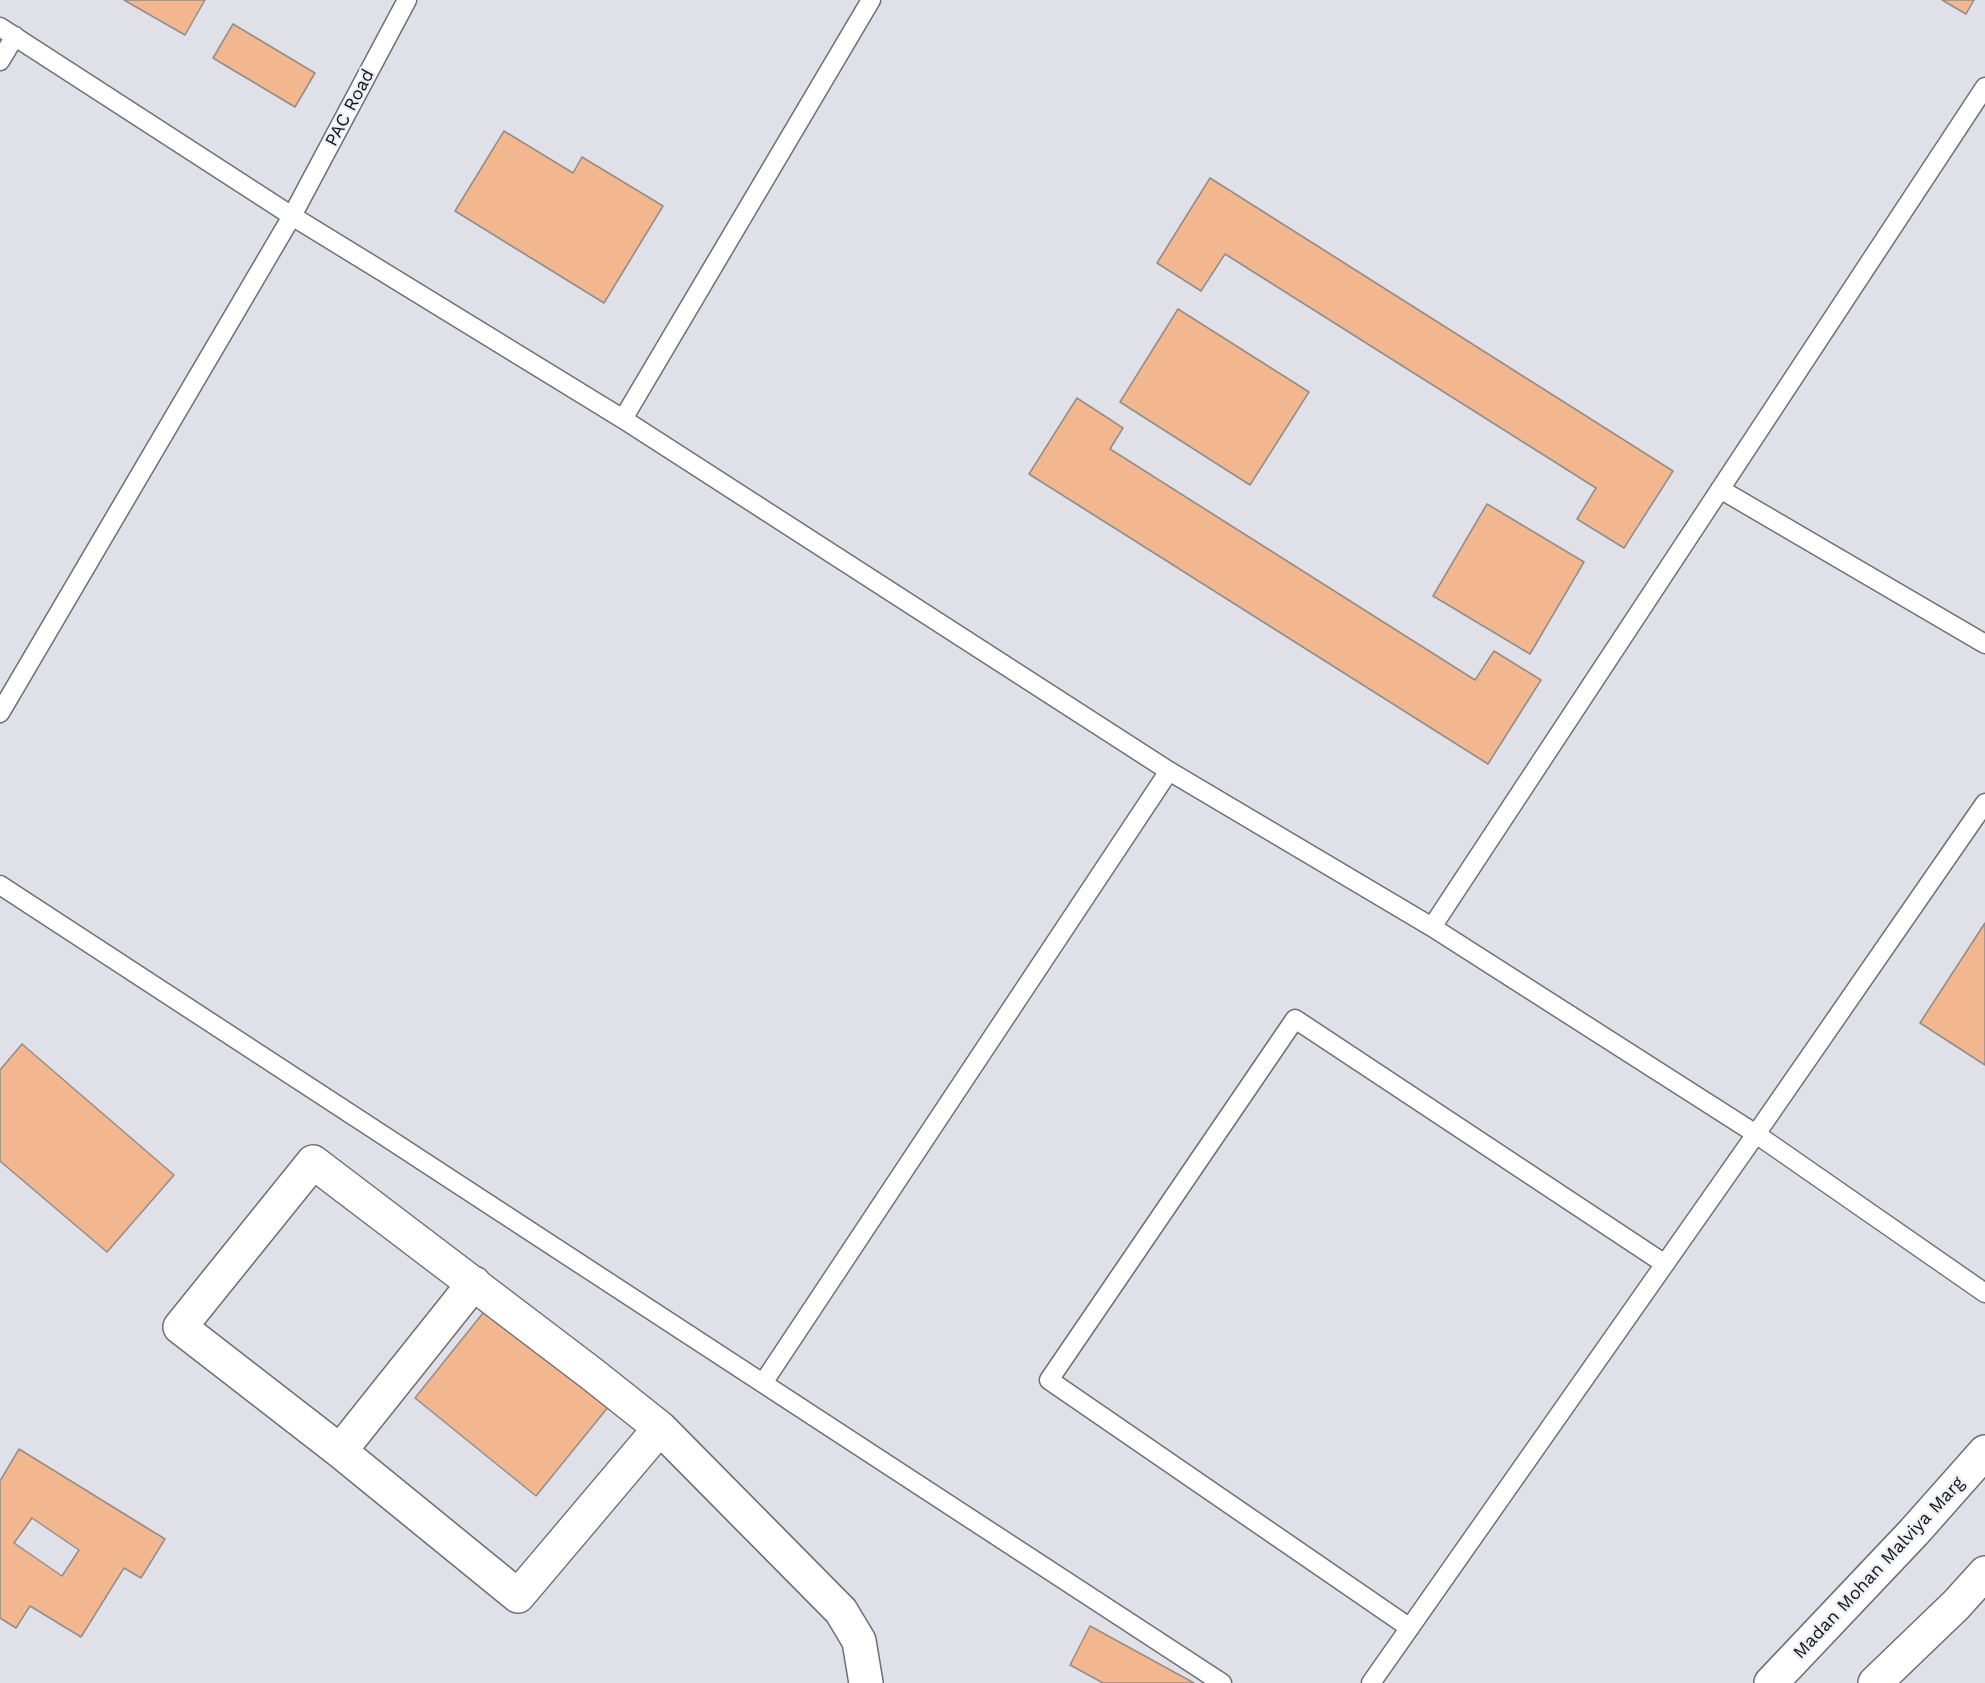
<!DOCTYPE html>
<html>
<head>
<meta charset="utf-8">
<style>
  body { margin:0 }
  canvas { display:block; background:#e0e1e8 }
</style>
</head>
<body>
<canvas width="1985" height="1683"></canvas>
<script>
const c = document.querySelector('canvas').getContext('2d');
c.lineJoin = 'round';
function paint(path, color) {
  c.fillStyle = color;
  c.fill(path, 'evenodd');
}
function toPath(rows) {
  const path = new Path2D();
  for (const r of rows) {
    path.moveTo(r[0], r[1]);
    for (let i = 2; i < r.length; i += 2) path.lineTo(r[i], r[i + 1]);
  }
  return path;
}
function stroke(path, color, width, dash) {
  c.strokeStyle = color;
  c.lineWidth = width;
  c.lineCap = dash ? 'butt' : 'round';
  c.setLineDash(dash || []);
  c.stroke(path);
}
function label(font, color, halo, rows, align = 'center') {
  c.font = font + ' "Work Sans",sans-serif';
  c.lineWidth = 4.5;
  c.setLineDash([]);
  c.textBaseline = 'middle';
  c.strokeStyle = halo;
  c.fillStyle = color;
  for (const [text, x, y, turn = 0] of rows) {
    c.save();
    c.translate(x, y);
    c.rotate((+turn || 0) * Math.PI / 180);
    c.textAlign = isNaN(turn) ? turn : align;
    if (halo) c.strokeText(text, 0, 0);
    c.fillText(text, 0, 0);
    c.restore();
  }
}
const building = toPath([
  [124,0,205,0,185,35,124,0],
  [1942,0,1974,0,1966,14,1942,0],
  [233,24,315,73,295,107,213,58,233,24],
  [504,131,573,173,582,157,663,206,604,303,455,211,504,131],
  [1210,178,1673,471,1624,548,1577,519,1596,488,1225,254,1201,291,1157,263,1210,178],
  [1178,309,1309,392,1250,485,1120,402,1178,309],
  [1077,398,1123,428,1110,449,1475,680,1494,651,1541,680,1488,764,1029,474,1077,398],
  [1487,504,1584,562,1530,654,1433,596,1487,504],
  [1985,923,1985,1065,1920,1023,1985,923],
  [22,1044,174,1175,107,1252,0,1161,0,1070,22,1044],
  [487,1308,609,1406,536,1496,415,1398,487,1308],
  [19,1449,165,1539,141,1578,124,1568,81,1637,30,1606,16,1628,0,1618,0,1481,19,1449],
  [32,1518,79,1550,62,1576,14,1543,32,1518],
  [1090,1626,1194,1683,1103,1683,1070,1665,1090,1626]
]);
paint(building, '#f2b78e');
stroke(building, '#938d89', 1.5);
const lane = toPath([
  [0,27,292,216,623,419,1169,771,1432,927,1756,1134,1985,1293],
  [0,61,15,36],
  [623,419,871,0],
  [1720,489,1985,644],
  [0,713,292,216,407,0],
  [0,885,1222,1683],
  [1432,927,1985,87],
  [763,1383,1169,771],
  [1410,1628,1049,1380,1295,1019,1665,1264],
  [1371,1683,1756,1134,1985,803]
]);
const street = toPath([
  [660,1428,518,1596,340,1451,180,1327,313,1162,592,1374,660,1428,841,1611,859,1641,866,1683],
  [340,1451,474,1283]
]);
const secondary = toPath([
  [1771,1683,1914,1532,1985,1452],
  [1875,1683,1956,1605,1985,1573]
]);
stroke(lane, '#6d6f75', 21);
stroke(street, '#6d6f75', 36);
stroke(secondary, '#6d6f75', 36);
stroke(lane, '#fff', 18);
stroke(street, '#fff', 33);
stroke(secondary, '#fff', 33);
label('18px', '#141417', '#edeff6', [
  ["PAC Road",350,108,-62],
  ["Madan Mohan Malviya Marg",1879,1568,-47]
]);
</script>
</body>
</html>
